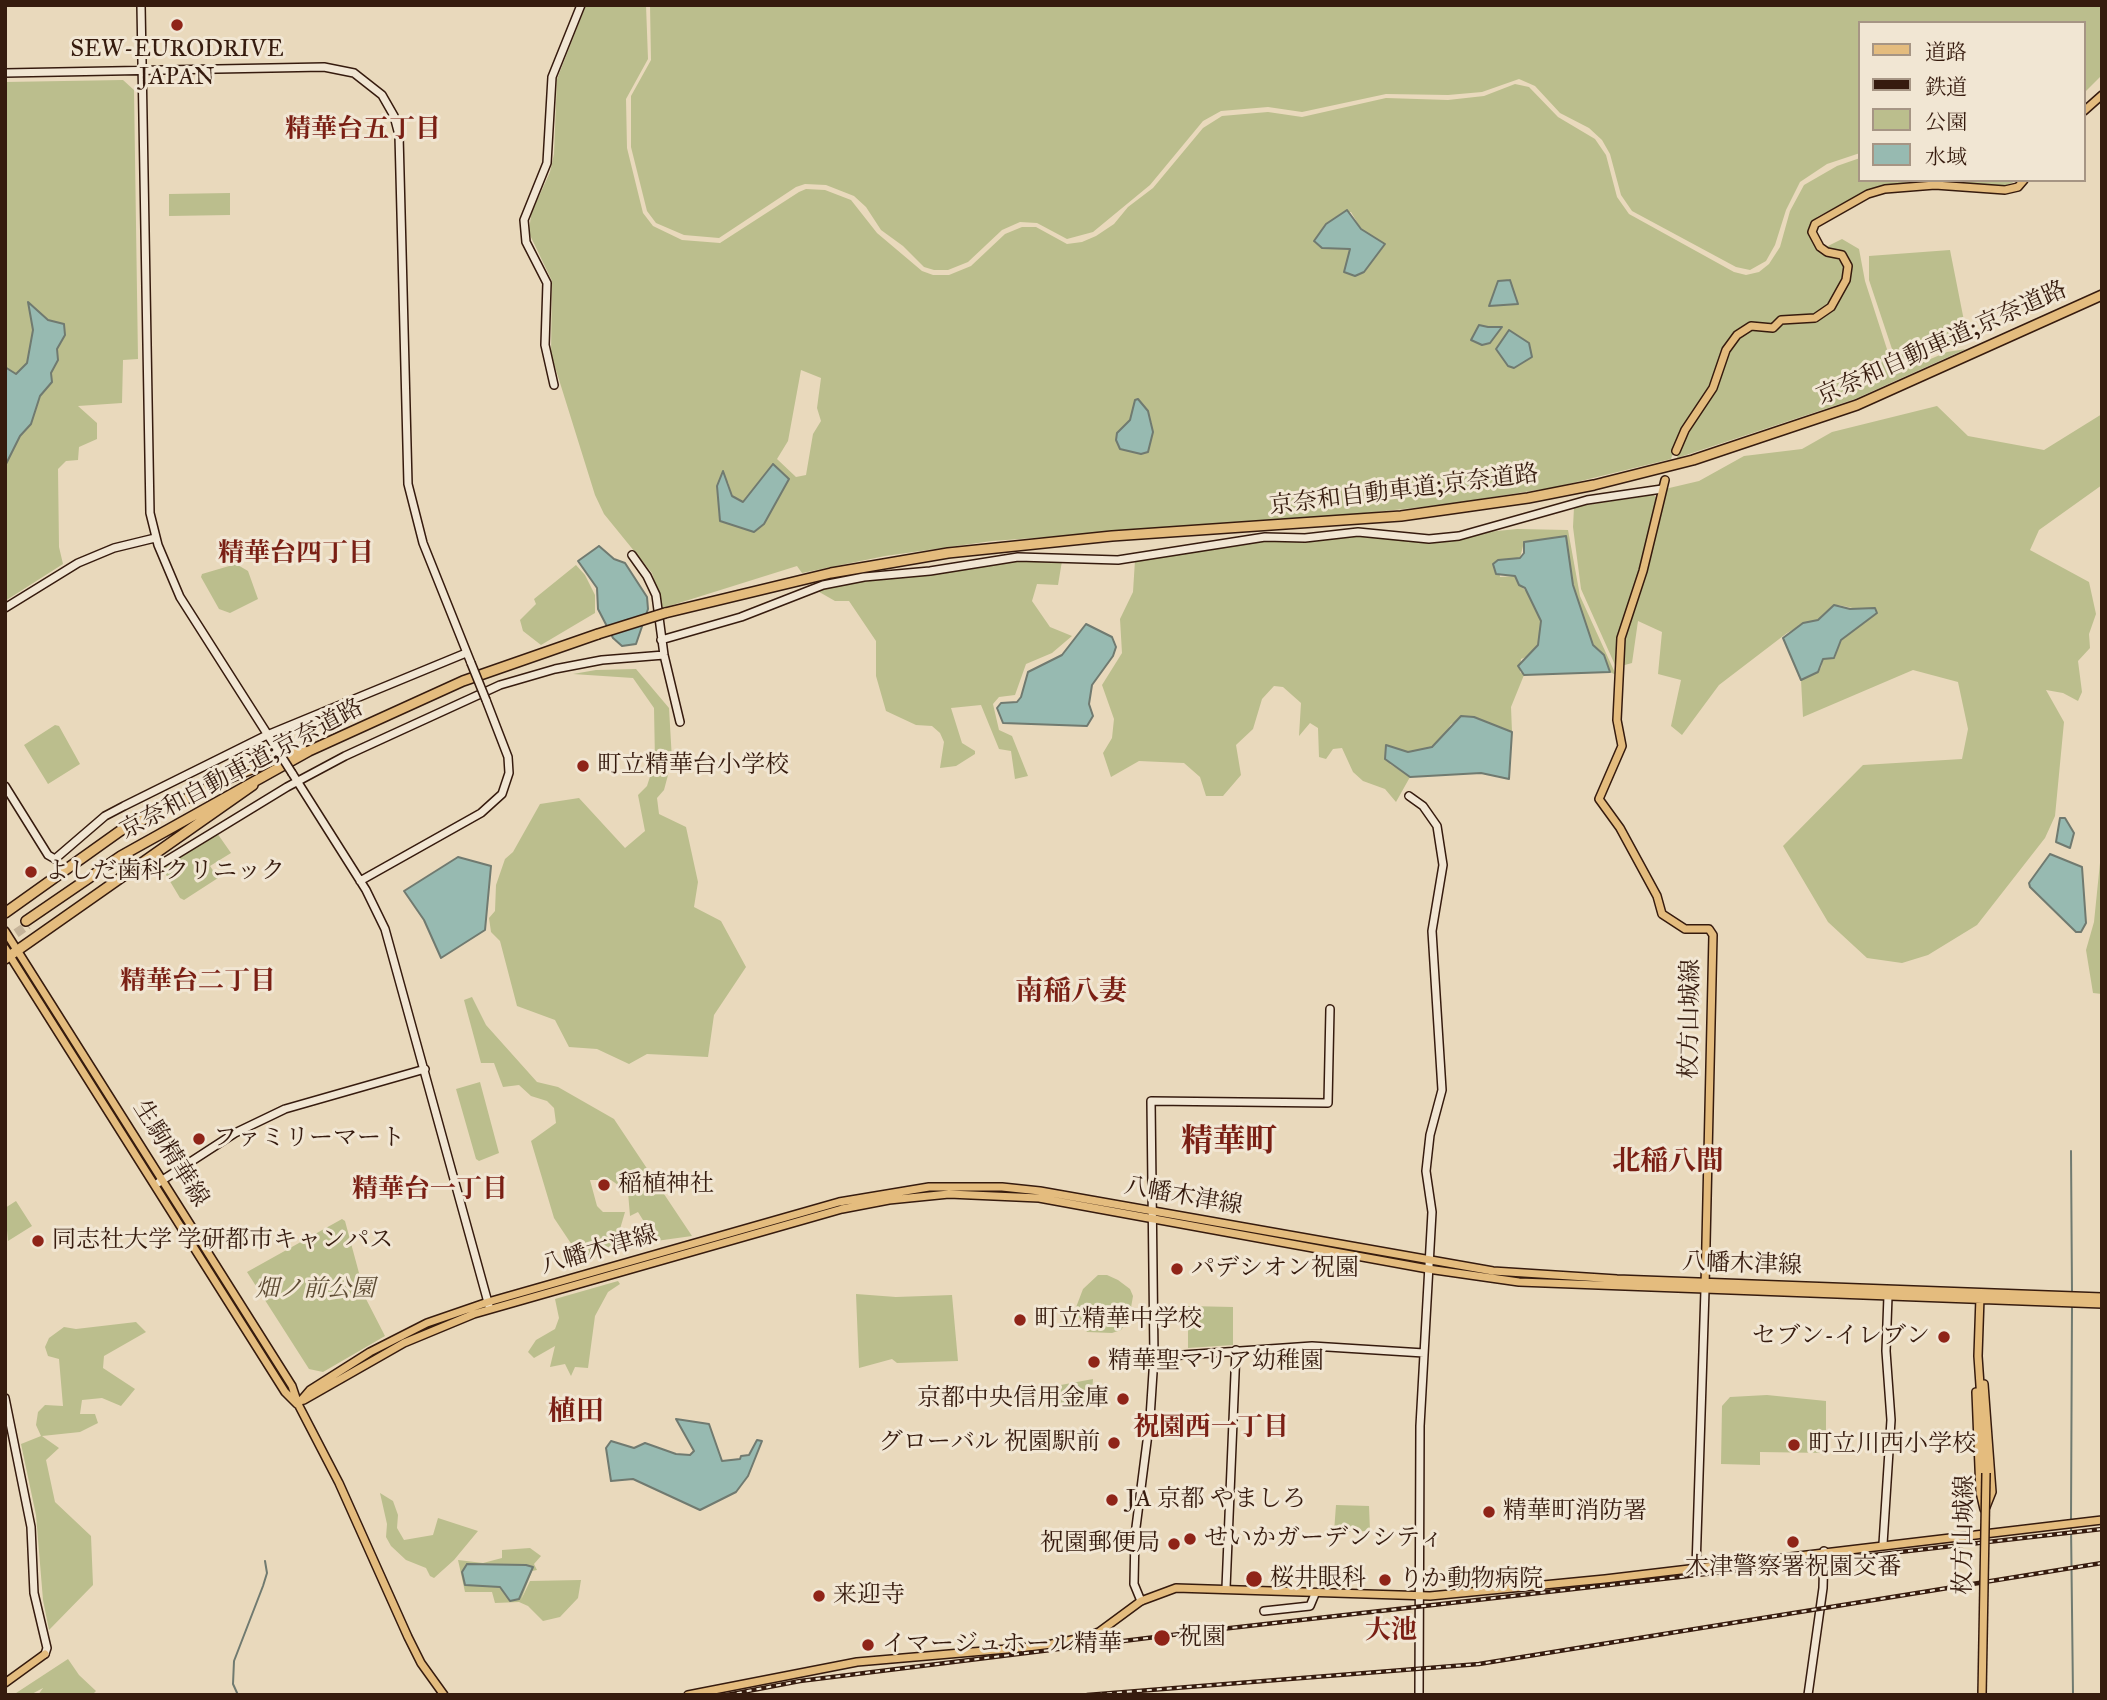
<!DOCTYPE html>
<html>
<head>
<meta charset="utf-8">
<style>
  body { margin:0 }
  #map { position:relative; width:2107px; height:1700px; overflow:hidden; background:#e9d9bc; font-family:"IM FELL Great Primer","Noto Serif JP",serif }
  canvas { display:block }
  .frame { position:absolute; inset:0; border:7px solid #361b0e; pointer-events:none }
  .legend { position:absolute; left:1858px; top:21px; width:228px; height:161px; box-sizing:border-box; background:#f1e6d3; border:2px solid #a69584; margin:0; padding:9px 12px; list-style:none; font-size:21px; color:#361b0e }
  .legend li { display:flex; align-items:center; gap:14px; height:35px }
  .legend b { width:35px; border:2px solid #a69584 }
</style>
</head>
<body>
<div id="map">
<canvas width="2107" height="1700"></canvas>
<div class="frame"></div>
<ul class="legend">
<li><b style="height:9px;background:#e4bc7e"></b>道路</li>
<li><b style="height:9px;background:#361b0e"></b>鉄道</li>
<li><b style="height:19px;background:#bbbe8d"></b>公園</li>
<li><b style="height:19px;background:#97bab1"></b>水域</li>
</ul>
</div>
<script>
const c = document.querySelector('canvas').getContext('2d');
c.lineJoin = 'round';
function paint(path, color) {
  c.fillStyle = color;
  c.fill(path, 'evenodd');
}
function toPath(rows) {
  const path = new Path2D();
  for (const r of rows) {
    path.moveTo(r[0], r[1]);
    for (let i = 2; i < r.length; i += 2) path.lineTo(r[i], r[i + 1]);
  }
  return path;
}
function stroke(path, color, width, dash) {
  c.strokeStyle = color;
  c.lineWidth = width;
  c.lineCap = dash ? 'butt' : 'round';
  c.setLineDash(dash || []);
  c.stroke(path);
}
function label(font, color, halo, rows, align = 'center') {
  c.font = font + ' "IM FELL Great Primer","Noto Serif JP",serif';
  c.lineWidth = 6;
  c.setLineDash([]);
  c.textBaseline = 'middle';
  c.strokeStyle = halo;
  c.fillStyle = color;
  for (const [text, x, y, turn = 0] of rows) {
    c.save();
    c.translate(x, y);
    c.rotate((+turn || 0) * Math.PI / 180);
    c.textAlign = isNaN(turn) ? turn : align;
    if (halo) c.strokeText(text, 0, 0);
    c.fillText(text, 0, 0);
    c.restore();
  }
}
paint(toPath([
  [586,5,646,5,648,59,626,99,627,148,643,213,653,226,682,240,720,243,799,192,806,189,825,190,851,200,877,233,922,271,933,275,949,275,971,266,1005,234,1022,227,1036,227,1067,244,1082,242,1096,236,1114,224,1128,207,1153,188,1203,128,1222,116,1268,112,1302,117,1386,98,1448,100,1484,96,1515,84,1529,87,1558,117,1595,139,1606,155,1617,197,1629,214,1734,272,1746,275,1759,272,1769,264,1780,247,1790,211,1804,185,1837,166,1860,158,1860,180,2019,180,2004,186,1935,181,1885,186,1866,191,1817,217,1810,233,1818,251,1843,259,1846,275,1829,306,1820,314,1772,326,1762,324,1736,334,1717,377,1679,436,1671,459,1556,487,1449,504,1348,515,992,541,885,556,802,573,797,566,663,608,652,573,604,514,595,495,551,354,552,281,529,233,531,214,550,172,554,154,557,79],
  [1343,212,1351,212,1361,229,1385,244,1364,272,1358,274,1344,272,1350,249,1322,248,1314,242,1326,224],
  [1498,281,1510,281,1518,304,1489,305],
  [1488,327,1502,328,1490,343,1472,342],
  [801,370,821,378,817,408,821,421,813,434,806,475,796,477,777,459,788,441],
  [1135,400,1142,403,1152,424,1120,449,1116,437,1130,420],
  [788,479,764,524,719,515,717,486,728,482,732,496,743,502,750,496,759,481],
  [650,5,2102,5,2102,75,2084,93,2084,23,1860,23,1860,153,1827,164,1800,182,1786,210,1775,245,1766,261,1750,270,1736,267,1632,211,1621,195,1610,154,1602,140,1589,128,1560,113,1535,86,1519,79,1482,92,1448,95,1386,94,1302,112,1268,107,1221,111,1203,121,1150,185,1093,232,1067,239,1037,223,1020,222,1002,230,968,262,948,270,934,270,924,267,903,246,881,230,866,207,854,196,826,185,805,184,796,187,719,238,684,235,656,223,647,211,631,147,631,96,651,60],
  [123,80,134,90,138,359,123,360,122,403,78,406,97,423,97,439,79,447,78,460,66,461,58,469,59,547,63,564,5,601,5,82],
  [230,193,230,215,169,216,169,194],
  [1842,239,1859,249,1865,281,1895,374,1947,352,1966,349,1855,399,1677,458,1683,438,1715,389,1729,351,1739,337,1752,328,1816,320,1833,308,1848,281,1850,265,1844,252,1824,248],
  [1950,250,1967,336,1910,359,1904,358,1893,352,1869,280,1869,256],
  [1937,406,1968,436,2044,450,2102,414,2102,485,2039,530,2030,550,2089,582,2096,614,2089,634,2090,648,2078,661,2082,692,2078,701,2063,693,2046,690,2064,722,2055,816,2045,838,1977,925,1928,955,1902,963,1867,958,1828,922,1783,846,1863,765,1962,759,1968,729,1958,682,1913,670,1803,717,1801,680,1814,674,1821,668,1823,659,1835,658,1840,640,1877,613,1838,605,1818,620,1807,622,1787,633,1719,685,1682,735,1671,726,1681,680,1658,674,1662,632,1638,621,1632,663,1621,666,1623,639,1665,489,1699,481,1744,456,1802,449,1832,432],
  [1653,495,1656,497,1655,511,1615,665,1581,589,1573,527,1574,507],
  [1517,529,1568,530,1580,596,1616,675,1610,672,1604,655,1593,645,1573,585,1566,536,1524,542,1520,558,1498,560,1500,577,1515,576,1519,585,1531,595,1541,621,1538,645,1529,656,1521,659,1520,672,1524,675,1511,707,1512,732,1474,717,1451,724,1441,740,1432,747,1408,752,1390,764,1410,777,1396,802,1385,789,1363,781,1353,772,1342,748,1333,749,1326,759,1319,757,1318,728,1310,723,1299,736,1301,703,1283,687,1274,686,1262,699,1253,729,1236,745,1241,775,1223,796,1206,796,1200,777,1184,763,1139,761,1111,777,1103,753,1112,738,1114,719,1102,685,1122,653,1120,619,1133,592,1135,560,1265,539,1305,541,1358,535,1408,540],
  [1018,559,1062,561,1058,585,1037,584,1032,601,1050,627,1072,636,1052,653,1026,664,1015,695,999,697,993,704,999,730,1012,736,1028,776,1015,779,1011,751,999,749,981,705,951,708,962,743,975,751,975,754,956,766,940,768,944,742,940,733,932,726,916,725,886,711,876,676,876,641,849,601,835,601,814,589],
  [236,564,248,571,258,599,230,613,219,609,201,577,202,574],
  [576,565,585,575,595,595,595,613,541,645,523,631,520,620,536,604,534,599],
  [636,669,669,708,672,760,664,790,657,798,659,814,686,827,698,882,694,907,721,921,746,967,714,1015,708,1057,647,1054,629,1064,597,1049,569,1047,555,1020,517,1006,500,941,491,932,489,918,495,911,496,885,505,859,513,852,540,804,579,798,625,848,645,831,638,795,647,786,655,761,654,708,633,678,573,674,596,670],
  [55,725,59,726,80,764,48,784,24,745],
  [217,833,231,853,210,866,218,878,184,900,180,898,165,873,164,866],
  [2102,843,2102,994,2093,993,2086,950,2094,922],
  [472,997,486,1025,537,1082,558,1087,614,1119,692,1236,656,1241,638,1212,630,1216,628,1192,611,1180,590,1180,597,1206,603,1212,625,1212,615,1246,599,1256,582,1260,554,1218,531,1141,556,1123,554,1108,547,1101,531,1096,519,1085,503,1087,494,1063,481,1063,464,1000],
  [480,1082,499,1153,479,1161,476,1159,456,1089],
  [16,1201,32,1226,8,1241,5,1208],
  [342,1219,345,1221,366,1299,385,1336,323,1372,309,1369,247,1272],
  [1098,1275,1107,1275,1118,1280,1130,1289,1133,1296,1129,1319,1121,1330,1112,1333,1087,1332,1075,1310,1083,1289],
  [618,1281,620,1284,608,1292,595,1316,588,1368,575,1367,571,1376,565,1364,550,1367,555,1346,534,1358,528,1352,536,1340,555,1329,559,1318,555,1299],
  [856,1294,896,1297,952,1295,958,1361,897,1363,892,1359,859,1368],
  [1188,1306,1233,1307,1233,1345,1188,1348],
  [136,1322,146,1332,104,1356,103,1368,135,1389,121,1406,102,1398,82,1400,80,1414,95,1414,98,1423,80,1432,42,1436,59,1448,46,1460,55,1502,91,1536,93,1585,49,1630,43,1600,36,1515,21,1444,41,1436,36,1425,38,1412,45,1405,63,1406,59,1359,48,1356,45,1347,49,1338,64,1327,76,1329],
  [1093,1379,1091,1405,1048,1408,1050,1387],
  [1767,1395,1826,1401,1826,1453,1760,1452,1760,1465,1721,1464,1722,1406,1730,1397],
  [380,1493,393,1501,398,1515,397,1528,404,1540,433,1535,438,1518,478,1531,454,1560,434,1578,430,1576,426,1568,406,1560,391,1546,386,1537,387,1524],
  [1336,1505,1369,1506,1370,1531,1334,1532],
  [530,1548,541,1556,534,1564,537,1570,532,1571,521,1600,530,1581,581,1580,578,1598,560,1617,543,1621,528,1606,519,1602,495,1603,492,1592,465,1592,458,1560,483,1563,502,1558,502,1550],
  [467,1564,526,1565,519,1599,510,1601,500,1587,465,1585,462,1572],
  [68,1659,79,1675,96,1691,92,1695,38,1695,43,1688,30,1695,13,1695]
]), '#bbbe8d');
const water = toPath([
  [1347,210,1361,229,1385,244,1364,272,1355,276,1344,272,1350,249,1322,248,1314,241,1326,224,1347,210],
  [1510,280,1518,304,1489,306,1498,281,1510,280],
  [28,302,48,320,64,324,65,335,57,349,58,360,51,373,52,382,40,396,31,424,20,436,5,466,5,367,16,374,27,363,33,330,28,302],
  [1479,325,1488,327,1502,327,1490,343,1482,345,1471,340,1479,325],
  [1509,330,1529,343,1532,357,1514,368,1508,366,1496,349,1509,330],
  [1138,399,1148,411,1153,432,1148,452,1141,454,1120,449,1116,440,1117,433,1130,420,1135,400,1138,399],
  [773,464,789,479,764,524,754,532,720,521,717,486,723,471,732,496,743,502,773,464],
  [1566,536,1573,585,1593,645,1604,655,1610,672,1524,675,1518,666,1538,645,1541,621,1525,588,1519,585,1515,576,1496,574,1493,564,1498,560,1520,558,1524,553,1524,542,1566,536],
  [599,546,614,559,625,563,647,597,648,609,636,644,622,646,613,638,598,609,597,588,578,561,599,546],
  [1834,605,1850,609,1875,608,1877,613,1841,640,1834,658,1823,659,1818,672,1801,680,1783,638,1803,623,1818,620,1834,605],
  [1086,624,1112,637,1116,647,1113,656,1092,685,1089,704,1093,716,1087,726,1003,723,997,708,1001,703,1017,702,1021,697,1028,672,1062,655,1086,624],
  [1461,716,1474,717,1512,732,1509,779,1481,773,1410,777,1385,759,1386,745,1408,752,1432,747,1461,716],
  [2060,818,2065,818,2074,833,2070,848,2056,842,2060,818],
  [2050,854,2082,867,2086,923,2081,932,2076,932,2030,887,2029,883,2050,854],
  [458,857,491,866,485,930,441,958,424,920,404,891,458,857],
  [676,1419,709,1424,722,1461,740,1459,741,1456,749,1455,757,1440,762,1441,748,1476,736,1492,700,1510,633,1479,611,1481,606,1448,611,1441,634,1448,645,1443,676,1454,690,1455,694,1451,676,1419],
  [467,1564,526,1565,533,1567,519,1599,510,1601,500,1587,465,1585,462,1572,467,1564]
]);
paint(water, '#97bab1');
stroke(water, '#707a70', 2);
stroke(toPath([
  [2071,1151,2072,1293],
  [2071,1520,2072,1306],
  [2071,1526,2073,1695],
  [238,1695,233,1684,234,1661,263,1586,267,1573,265,1561]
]), '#707a70', 2);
stroke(toPath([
  [5,941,28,925]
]), '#c5b399', 9, [9, 4.5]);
const secondary = toPath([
  [141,5,150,513,158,545,180,597,273,743],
  [5,73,324,67,354,73,382,95,394,116,399,135,408,484,423,543,471,663],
  [554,385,545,345,547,283,526,242,524,220,547,163,552,77,581,5],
  [632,555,647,576,656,595,664,655,680,722],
  [5,608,78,563,114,548,155,538],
  [661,640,741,617,823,585,864,577,930,571,1018,557,1118,560,1265,537,1305,538,1358,532,1429,539,1459,536,1587,500,1662,489],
  [292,773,366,890,385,929,489,1306],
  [5,786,48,855,55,859,105,816,124,806,267,735,466,653],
  [1409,796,1423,806,1437,826,1443,865,1432,931,1442,1090,1430,1135,1426,1171,1432,1212,1420,1426,1419,1695],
  [156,867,287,787,345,756,500,685,555,669,602,660,664,655],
  [360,881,481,813,502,794,509,773,508,757,486,700],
  [158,1183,235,1133,285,1109,425,1069],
  [1154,1357,1312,1346,1424,1353],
  [5,1398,31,1527,34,1593,47,1648,45,1654],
  [1883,1544,1891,1420,1886,1351,1888,1296],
  [1696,1568,1705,1290],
  [1226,1588,1236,1350],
  [1141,1601,1134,1584,1135,1535,1150,1418,1154,1357,1151,1101,1328,1103,1330,1009],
  [1264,1611,1310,1606,1315,1594],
  [1808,1695,1823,1588,1824,1551]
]);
const primary = toPath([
  [2084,111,2102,95],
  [1676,451,1685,430,1713,388,1726,350,1737,335,1751,326,1773,328,1781,320,1815,318,1831,307,1846,280,1848,266,1842,255,1827,252,1820,247,1812,232,1815,224,1868,194,1885,189,1935,185,2005,190,2018,187,2024,180],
  [1665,480,1643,571,1621,638,1617,720,1622,746,1599,799,1620,828,1657,896,1662,914,1685,929,1709,929,1713,935,1705,1287],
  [5,931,292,1386,298,1404,339,1483,408,1637,421,1663,444,1695],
  [5,948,285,1392,297,1404],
  [1980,1297,1978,1356,1986,1473],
  [1984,1384,1992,1492,1986,1507],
  [1976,1392,1980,1492,1984,1509],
  [304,1400,404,1343,474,1314,842,1209,889,1200,949,1194,1039,1198,1428,1269,1519,1282,2102,1304],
  [298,1404,310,1390,370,1352,427,1323,488,1302,839,1202,929,1187,1002,1187,1040,1191,1493,1271,1617,1279,2102,1297],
  [5,1683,45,1654],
  [688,1695,857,1662,1042,1646,1082,1638,1099,1632,1141,1601,1176,1588,1430,1596,1605,1579,2102,1520]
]);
const highway = toPath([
  [665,613,831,573,948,553,1112,536,1401,516,1528,498,1594,485,1693,460,1857,405,2102,295],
  [5,913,120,831,229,778,302,749],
  [26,921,121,856,309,751,463,681,598,634],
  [5,959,253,785]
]);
stroke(secondary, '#361b0e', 10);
stroke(primary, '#361b0e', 10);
stroke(highway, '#361b0e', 12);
stroke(secondary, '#f1e6d3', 7);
stroke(primary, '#e4bc7e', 7);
stroke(highway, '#e4bc7e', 9);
const rail = toPath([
  [727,1695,800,1681,1204,1631,2102,1529],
  [1087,1695,1479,1664,2102,1563]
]);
stroke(rail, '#361b0e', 4.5);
stroke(rail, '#f1e6d3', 2, [5]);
const secondaryBridge = toPath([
  [471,663,486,700],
  [273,743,292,773]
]);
const primaryBridge = toPath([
  [1982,1695,1986,1473]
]);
const highwayBridge = toPath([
  [598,634,665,613]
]);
stroke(secondaryBridge, '#361b0e', 10, []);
stroke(primaryBridge, '#361b0e', 10, []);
stroke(highwayBridge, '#361b0e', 12, []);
stroke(secondaryBridge, '#f1e6d3', 7);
stroke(primaryBridge, '#e4bc7e', 7);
stroke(highwayBridge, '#e4bc7e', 9);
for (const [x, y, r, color] of [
  [177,25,7,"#8f2418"],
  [583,766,7,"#8f2418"],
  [31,872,7,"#8f2418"],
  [199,1139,7,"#8f2418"],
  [604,1185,7,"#8f2418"],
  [38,1241,7,"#8f2418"],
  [1177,1269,7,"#8f2418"],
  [1020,1320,7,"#8f2418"],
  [1944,1337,7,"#8f2418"],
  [1094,1362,7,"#8f2418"],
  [1123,1399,7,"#8f2418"],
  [1114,1443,7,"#8f2418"],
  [1794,1445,7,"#8f2418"],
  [1112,1500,7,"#8f2418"],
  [1489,1512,7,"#8f2418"],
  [1190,1539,7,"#8f2418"],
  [1793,1542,7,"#8f2418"],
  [1174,1544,7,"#8f2418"],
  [1254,1579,9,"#8f2418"],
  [1385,1580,7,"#8f2418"],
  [819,1596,7,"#8f2418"],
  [1162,1638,9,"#8f2418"],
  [868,1645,7,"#8f2418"]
]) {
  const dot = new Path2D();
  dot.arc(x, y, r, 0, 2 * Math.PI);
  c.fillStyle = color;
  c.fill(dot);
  stroke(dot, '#f1e6d3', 2.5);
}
label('24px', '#361b0e', '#f1e6d3', [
  ["SEW-EURODRIVE",177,50,"center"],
  ["JAPAN",177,78,"center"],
  ["町立精華台小学校",597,766],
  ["よしだ歯科クリニック",45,872],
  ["ファミリーマート",213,1139],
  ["稲植神社",618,1185],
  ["同志社大学 学研都市キャンパス",52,1241],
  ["パデシオン祝園",1191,1269],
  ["町立精華中学校",1034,1320],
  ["セブン-イレブン",1930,1337,"right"],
  ["精華聖マリア幼稚園",1108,1362],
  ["京都中央信用金庫",1109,1399,"right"],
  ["グローバル 祝園駅前",1100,1443,"right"],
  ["町立川西小学校",1808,1445],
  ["JA 京都 やましろ",1126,1500],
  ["精華町消防署",1503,1512],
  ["せいかガーデンシティ",1204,1539],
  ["祝園郵便局",1160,1544,"right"],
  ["木津警察署祝園交番",1793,1568,"center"],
  ["桜井眼科",1270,1579],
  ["りか動物病院",1399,1580],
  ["来迎寺",833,1596],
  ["祝園",1178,1638],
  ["イマージュホール精華",882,1645]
], 'left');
label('24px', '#361b0e', '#f1e6d3', [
  ["京奈和自動車道;京奈道路",1942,344,-24],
  ["京奈和自動車道;京奈道路",1404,491,-7],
  ["京奈和自動車道;京奈道路",242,770,-28],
  ["枚方山城線",1691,1019,-89],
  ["生駒精華線",170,1154,58],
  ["八幡木津線",1183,1197,10],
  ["八幡木津線",599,1251,-16],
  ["八幡木津線",1742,1265,2],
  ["枚方山城線",1965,1535,-89]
]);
label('italic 24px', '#5e4c34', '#f1e6d3', [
  ["畑ノ前公園",315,1290]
]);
label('bold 26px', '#7a1f14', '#f1e6d3', [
  ["精華台五丁目",363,131],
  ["精華台四丁目",296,555],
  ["精華台二丁目",198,983],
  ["精華台一丁目",430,1191],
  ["祝園西一丁目",1211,1429],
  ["大池",1391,1632]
]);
label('bold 28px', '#7a1f14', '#f1e6d3', [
  ["南稲八妻",1071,993],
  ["北稲八間",1668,1163],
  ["植田",576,1413]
]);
label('bold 32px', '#7a1f14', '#f1e6d3', [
  ["精華町",1229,1143]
]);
</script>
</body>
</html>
